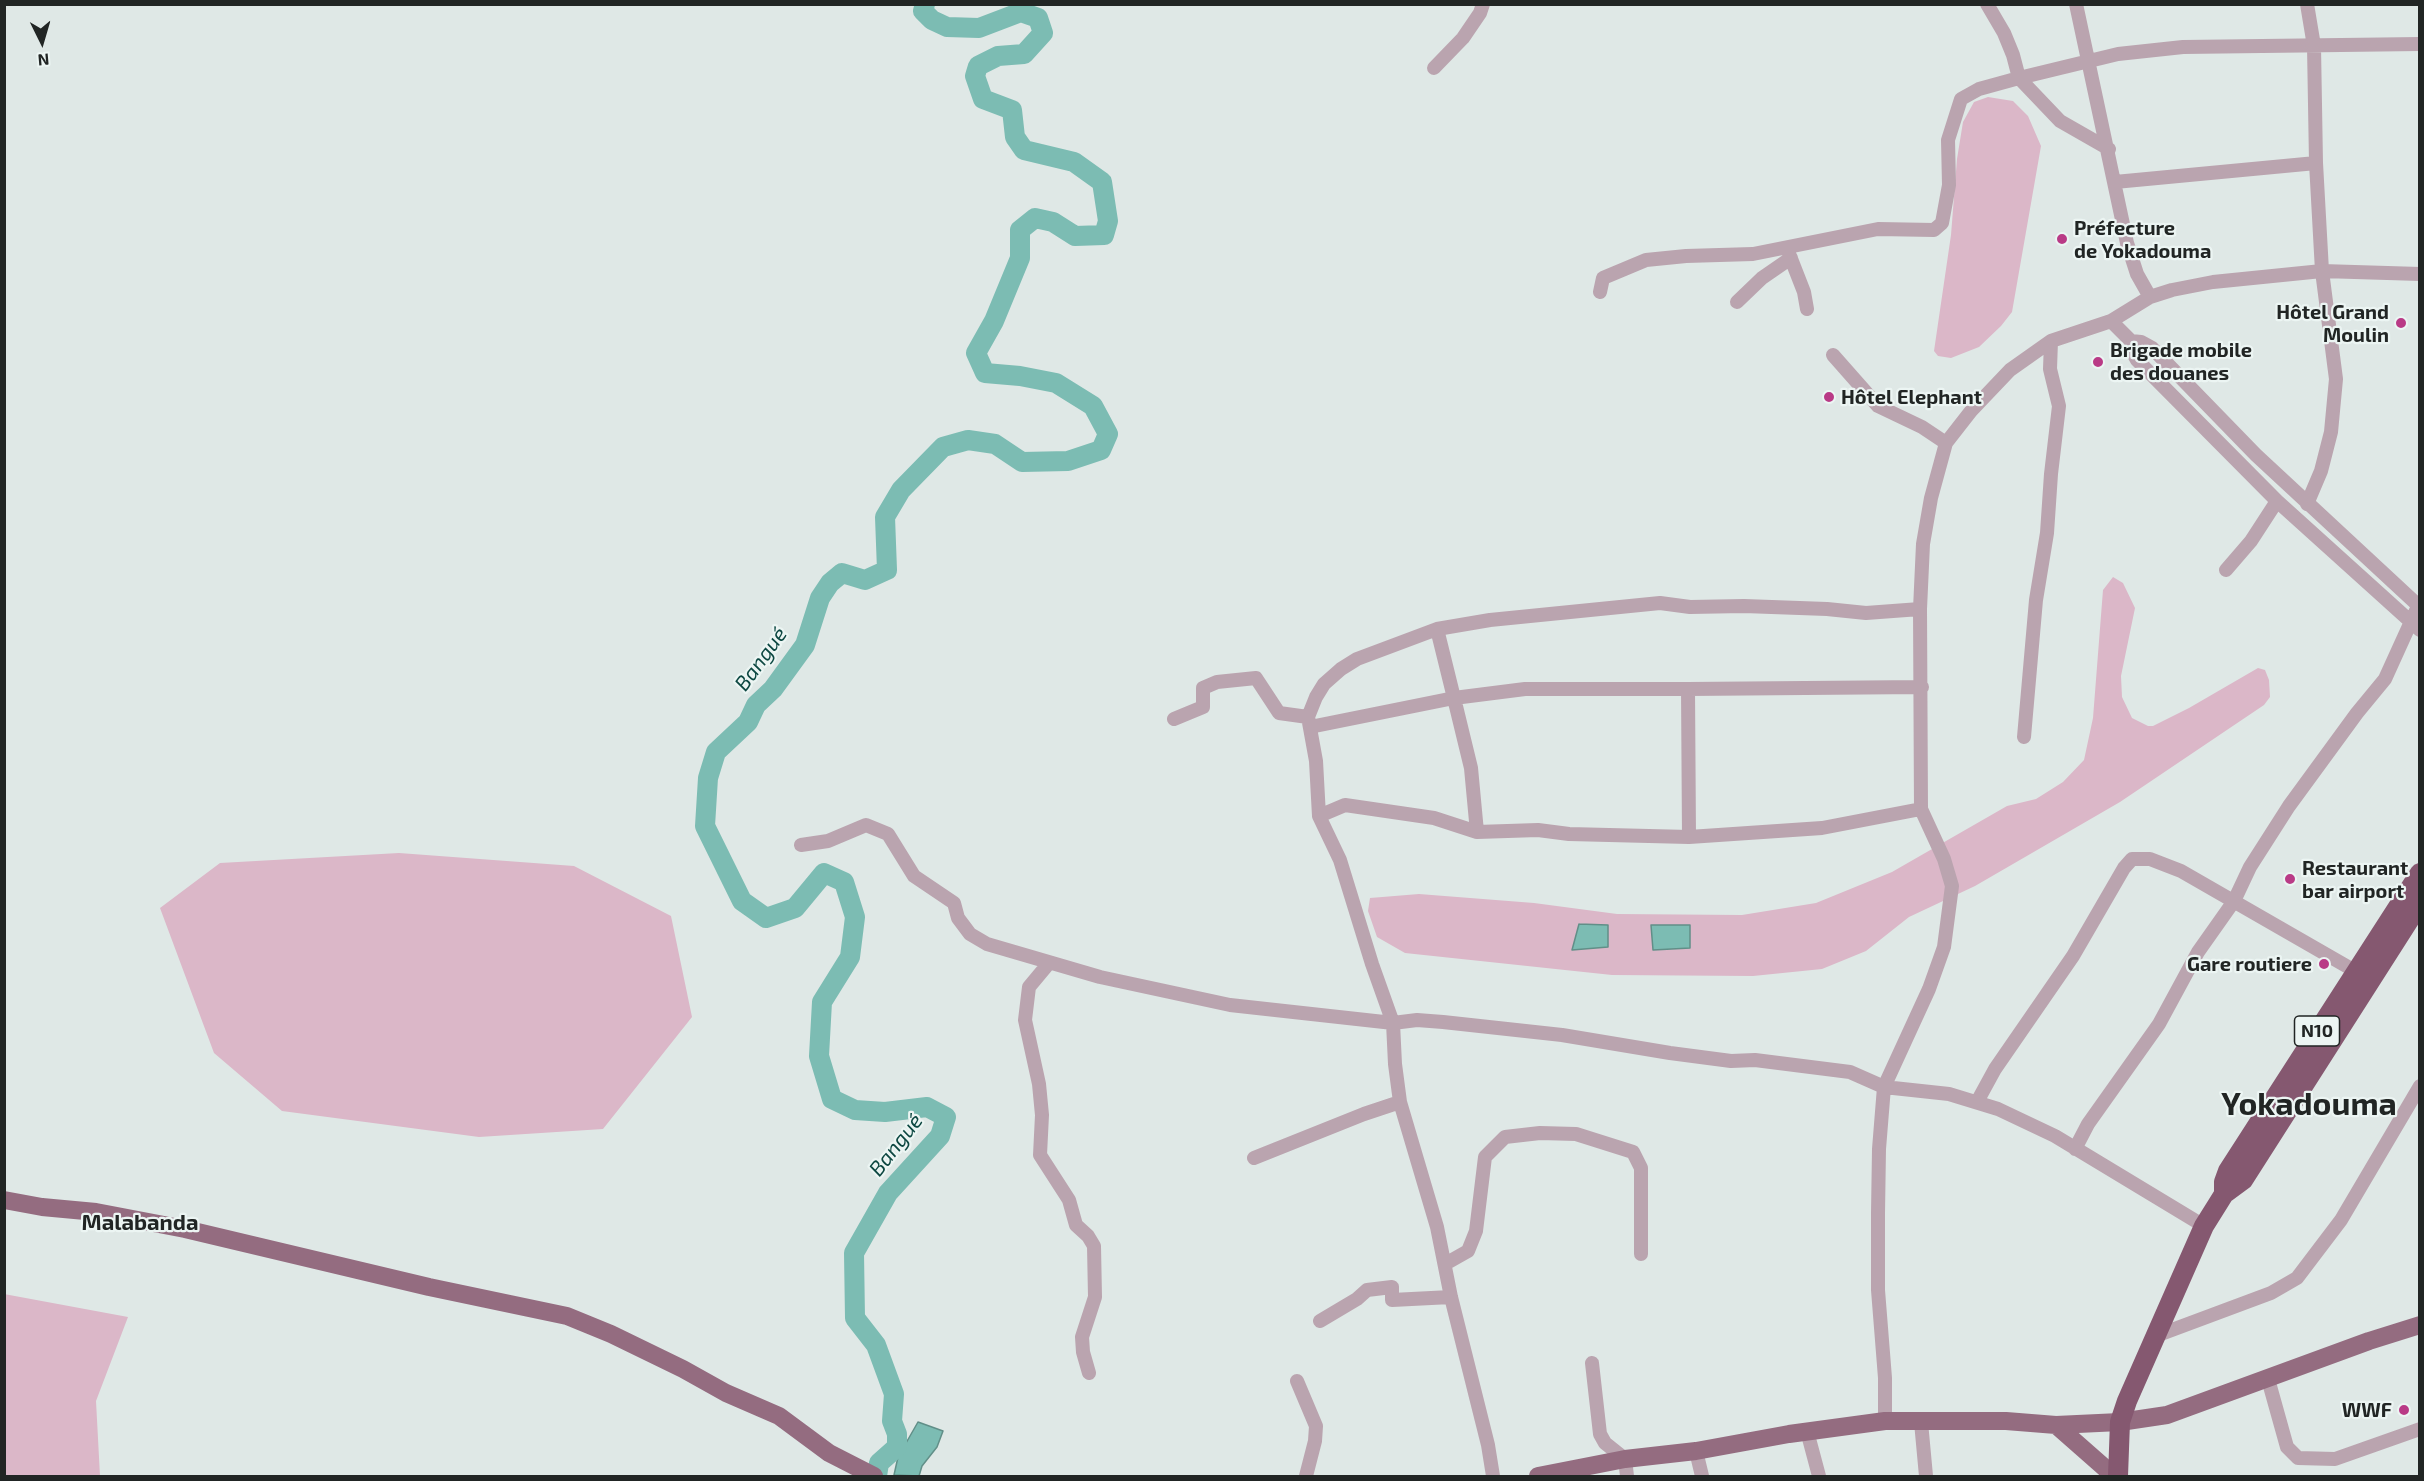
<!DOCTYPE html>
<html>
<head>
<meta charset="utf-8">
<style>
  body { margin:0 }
  #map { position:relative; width:2424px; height:1481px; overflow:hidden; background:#dfe8e6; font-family:"Exo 2",sans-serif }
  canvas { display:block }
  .frame { position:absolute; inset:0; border:6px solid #212524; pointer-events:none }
  .north { position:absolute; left:12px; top:12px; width:60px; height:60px; -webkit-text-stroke:4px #ecf5f3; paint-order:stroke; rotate:175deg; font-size:16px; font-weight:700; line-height:24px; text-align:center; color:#212524 }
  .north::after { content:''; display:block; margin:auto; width:21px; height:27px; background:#212524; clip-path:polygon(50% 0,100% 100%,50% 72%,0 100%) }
</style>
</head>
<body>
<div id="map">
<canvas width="2424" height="1481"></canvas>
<div class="frame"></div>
<div class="north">N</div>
</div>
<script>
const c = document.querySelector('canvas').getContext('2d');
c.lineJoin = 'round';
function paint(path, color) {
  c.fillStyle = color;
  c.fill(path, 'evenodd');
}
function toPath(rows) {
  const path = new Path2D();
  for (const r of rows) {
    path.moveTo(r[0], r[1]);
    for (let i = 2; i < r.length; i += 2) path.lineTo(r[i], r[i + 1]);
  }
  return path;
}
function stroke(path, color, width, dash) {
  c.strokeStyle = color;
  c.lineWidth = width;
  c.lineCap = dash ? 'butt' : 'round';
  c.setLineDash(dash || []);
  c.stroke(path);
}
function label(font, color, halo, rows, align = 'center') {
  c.font = font + ' "Exo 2",sans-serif';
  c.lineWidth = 4.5;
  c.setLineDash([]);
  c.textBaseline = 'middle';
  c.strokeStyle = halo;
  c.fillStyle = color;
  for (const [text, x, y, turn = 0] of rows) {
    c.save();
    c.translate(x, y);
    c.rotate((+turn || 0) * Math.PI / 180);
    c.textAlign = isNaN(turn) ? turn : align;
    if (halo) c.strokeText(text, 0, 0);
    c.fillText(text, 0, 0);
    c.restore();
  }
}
paint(toPath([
  [1988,97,2013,101,2028,116,2041,146,2012,312,2001,326,1979,347,1951,358,1938,356,1934,351,1951,235,1957,159,1963,122,1974,102],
  [2113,577,2123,583,2135,608,2121,676,2122,697,2132,718,2148,726,2153,726,2189,708,2258,668,2265,670,2269,680,2270,697,2264,705,2120,802,1975,886,1909,917,1866,951,1822,969,1753,976,1612,975,1405,953,1377,937,1368,911,1370,898,1419,894,1534,903,1617,914,1742,915,1816,903,1892,872,2007,806,2036,799,2063,782,2084,760,2093,718,2103,590],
  [399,853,574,866,671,916,692,1017,603,1129,479,1137,282,1111,214,1053,160,908,220,863],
  [4,1294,128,1317,96,1401,100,1476,5,1476]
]), '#dbb7c8');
const water = toPath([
  [1579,924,1608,925,1608,947,1572,950,1579,924],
  [1651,925,1690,925,1690,948,1653,950,1651,925],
  [918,1422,943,1431,937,1447,922,1466,919,1476,894,1475,898,1457,918,1422]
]);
paint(water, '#7cbcb3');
stroke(water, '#618f88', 1.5);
stroke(toPath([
  [877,1476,879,1463,897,1447,897,1434,892,1421,894,1394,876,1345,855,1318,854,1253,888,1193,940,1136,946,1117,927,1107,885,1112,855,1110,832,1099,819,1056,822,1002,850,957,855,917,844,882,824,873,795,908,766,918,742,901,705,826,708,778,716,752,748,722,756,705,773,689,805,645,820,598,830,583,842,573,865,580,887,570,885,517,901,490,943,447,968,440,995,444,1022,462,1068,461,1101,450,1108,434,1093,406,1056,383,1020,376,985,373,976,353,994,321,1020,258,1020,230,1035,218,1053,222,1075,236,1104,235,1108,221,1102,182,1074,162,1024,150,1015,137,1012,110,983,99,975,76,978,66,998,56,1024,54,1043,33,1038,18,1021,12,979,28,947,27,932,20,923,11,925,4]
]), '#7cbcb3', 20);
stroke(toPath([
  [2076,4,2127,243,2137,274,2150,297],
  [2307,4,2314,46,2316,163,2322,271,2336,379,2331,432,2321,471,2307,504],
  [1434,68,1463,38,1480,13,1483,4],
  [2019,78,2118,54,2183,47,2420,44],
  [2019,78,2060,121,2109,149],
  [2115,182,2316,163],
  [1788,251,1804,292,1807,309],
  [1600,292,1603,278,1646,260,1686,256,1753,254,1878,229,1934,230,1942,223,1949,185,1948,140,1961,99,1979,89,2019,78,2013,55,2004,33,1987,4],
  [1737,302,1762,278,1791,258],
  [2111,321,2131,341,2132,351,2137,360,2277,501,2420,630],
  [2131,341,2141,342,2152,348,2256,455,2420,607],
  [1833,355,1878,406,1922,427,1946,443],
  [2226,570,2251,541,2277,501],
  [1688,689,1922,687],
  [1174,719,1203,707,1203,688,1217,682,1256,678,1279,713,1308,717],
  [1310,727,1454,698,1437,629],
  [2024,737,2036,600,2047,533,2051,474,2059,406,2050,369,2051,341],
  [1319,816,1345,805,1434,818,1477,832,1538,830,1569,834,1689,837,1822,828,1921,809,1920,609],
  [1477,832,1471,768,1454,698,1525,689,1688,689,1689,837],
  [801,845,828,841,866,825,888,834,914,876,954,903,958,918,970,934,987,944,1100,977,1230,1005,1393,1023,1417,1020,1443,1022,1562,1035,1670,1053,1731,1061,1755,1060,1850,1072,1884,1087,1949,1094,1998,1109,2055,1136,2204,1226],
  [1049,963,1029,987,1025,1020,1039,1084,1042,1115,1040,1155,1069,1200,1076,1225,1088,1236,1094,1246,1095,1297,1082,1337,1083,1352,1089,1373],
  [1977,1102,1995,1069,2073,956,2124,868,2132,859,2150,859,2181,871,2355,971],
  [2075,1149,2088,1124,2159,1024,2198,952,2234,901,2250,867,2289,806,2357,713,2385,679,2420,602],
  [1254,1158,1364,1114,1400,1102],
  [1445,1264,1468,1251,1476,1231,1485,1157,1505,1137,1540,1133,1576,1134,1633,1152,1641,1168,1641,1254],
  [1320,1321,1357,1299,1367,1290,1392,1287,1392,1300,1451,1297],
  [2153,1337,2271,1293,2297,1278,2341,1220,2420,1086],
  [1592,1363,1600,1434,1605,1443,1625,1459,1627,1476],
  [2268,1379,2287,1447,2298,1458,2335,1459,2420,1429],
  [1297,1381,1316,1426,1315,1441,1306,1476],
  [1885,1421,1885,1378,1878,1290,1878,1213,1879,1149,1884,1087,1929,989,1944,947,1952,886,1944,859,1921,809],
  [1921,1422,1926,1476],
  [1807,1431,1819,1476],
  [1696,1451,1702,1476],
  [1493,1476,1488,1445,1451,1297,1437,1227,1400,1102,1395,1064,1393,1023,1372,964,1340,860,1319,816,1316,761,1308,717,1316,697,1324,684,1341,669,1357,659,1437,629,1490,620,1660,603,1690,607,1744,606,1827,609,1866,613,1920,609,1923,544,1931,498,1946,443,1971,411,2010,370,2051,341,2111,321,2150,297,2172,290,2213,282,2322,271,2420,274]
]), '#baa4af', 14);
stroke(toPath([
  [4,1200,42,1207,96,1212,185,1229,429,1287,567,1316,611,1334,683,1369,726,1393,779,1416,829,1453,874,1476],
  [2056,1425,2114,1476],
  [1538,1476,1625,1459,1696,1451,1789,1434,1885,1421,2006,1421,2056,1425,2120,1422,2167,1415,2369,1341,2420,1325]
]), '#946c80', 18);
stroke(toPath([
  [2224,1194,2224,1182,2228,1171,2420,873],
  [2118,1476,2120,1422,2127,1401,2204,1226,2224,1194,2243,1180,2420,903]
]), '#855870', 20);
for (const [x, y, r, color] of [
  [2062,239,6,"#b93a86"],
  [2401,323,6,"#b93a86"],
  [2098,362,6,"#b93a86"],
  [1829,397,6,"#b93a86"],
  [2290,879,6,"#b93a86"],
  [2324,964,6,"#b93a86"],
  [2404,1410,6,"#b93a86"]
]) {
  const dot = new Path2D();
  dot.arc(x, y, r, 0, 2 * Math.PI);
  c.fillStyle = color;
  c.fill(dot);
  stroke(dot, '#ecf5f3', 2);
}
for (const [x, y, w] of [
  [2317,1031,45]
]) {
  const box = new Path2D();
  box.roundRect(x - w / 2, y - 15, w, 30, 4.5);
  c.fillStyle = '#ecf5f3';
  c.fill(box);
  stroke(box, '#212524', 1.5);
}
label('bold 18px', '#212524', null, [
  ["N10",2317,1031]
]);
label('bold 20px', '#212524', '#ecf5f3', [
  ["Préfecture",2074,228],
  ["de Yokadouma",2074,251],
  ["Hôtel Grand",2389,312,"right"],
  ["Moulin",2389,335,"right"],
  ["Brigade mobile",2110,350],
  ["des douanes",2110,373],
  ["Hôtel Elephant",1841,397],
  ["Restaurant",2302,868],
  ["bar airport",2302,891],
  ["Gare routiere",2312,964,"right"],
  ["WWF",2392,1410,"right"]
], 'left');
label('italic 21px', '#0c4741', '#ecf5f3', [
  ["Bangué",761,659,-54],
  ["Bangué",896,1145,-52]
]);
label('bold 22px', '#212524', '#ecf5f3', [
  ["Malabanda",140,1223]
]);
label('bold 32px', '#212524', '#ecf5f3', [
  ["Yokadouma",2309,1104]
]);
</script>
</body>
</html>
